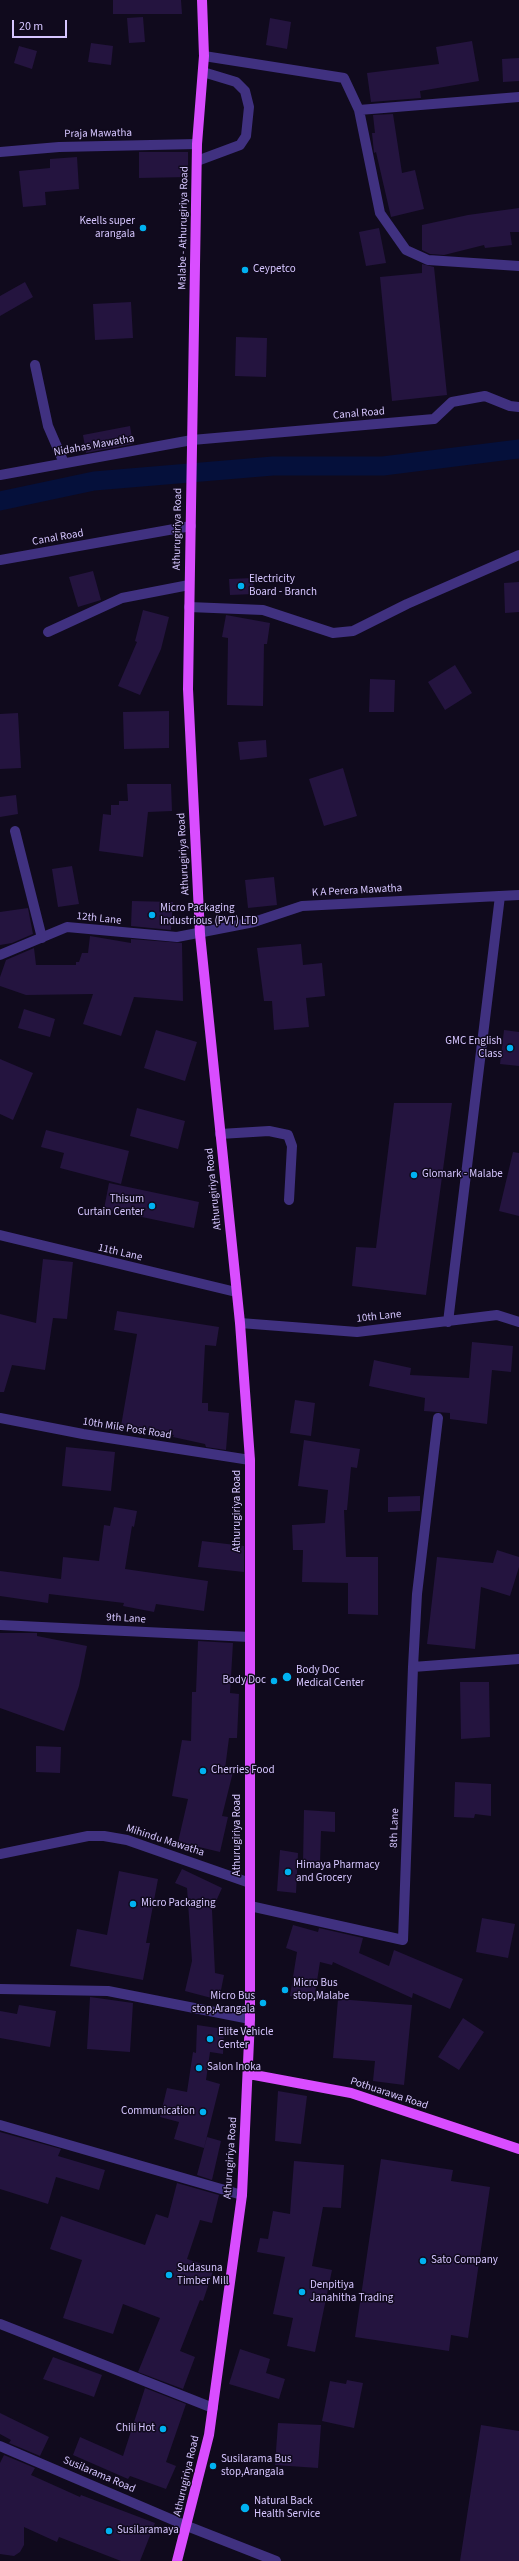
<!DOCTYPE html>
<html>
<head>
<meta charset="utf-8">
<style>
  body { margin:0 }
  #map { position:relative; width:519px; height:2561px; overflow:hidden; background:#100a1d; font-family:"Source Sans 3",sans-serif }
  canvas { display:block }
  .scale { position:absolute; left:12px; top:20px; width:55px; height:18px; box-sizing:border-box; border:2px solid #d6c6ff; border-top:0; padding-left:5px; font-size:12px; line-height:14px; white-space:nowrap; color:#d6c6ff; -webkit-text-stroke:3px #100a1d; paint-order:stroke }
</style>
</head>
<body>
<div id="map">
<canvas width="519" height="2561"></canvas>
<div class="scale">20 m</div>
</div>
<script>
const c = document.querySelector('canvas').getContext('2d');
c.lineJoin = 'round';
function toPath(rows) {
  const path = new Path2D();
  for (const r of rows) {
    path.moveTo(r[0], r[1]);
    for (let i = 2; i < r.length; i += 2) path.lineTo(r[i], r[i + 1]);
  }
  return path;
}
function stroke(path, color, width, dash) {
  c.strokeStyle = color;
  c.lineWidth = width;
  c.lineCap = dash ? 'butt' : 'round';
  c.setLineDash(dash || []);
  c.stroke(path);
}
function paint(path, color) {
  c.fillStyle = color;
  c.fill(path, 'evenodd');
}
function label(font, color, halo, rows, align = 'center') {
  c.font = font + ' "Source Sans 3",sans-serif';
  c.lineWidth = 3;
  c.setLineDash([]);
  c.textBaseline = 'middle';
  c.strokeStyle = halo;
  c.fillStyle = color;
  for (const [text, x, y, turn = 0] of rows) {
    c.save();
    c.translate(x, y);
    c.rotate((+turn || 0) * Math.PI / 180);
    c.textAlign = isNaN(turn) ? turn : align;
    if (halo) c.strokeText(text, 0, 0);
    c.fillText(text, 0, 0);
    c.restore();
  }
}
stroke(toPath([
  [0,501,94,481,273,466,383,466,519,449]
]), '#05103b', 19);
paint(toPath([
  [113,0,181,0,182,14,113,14],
  [143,17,145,42,129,43,127,18],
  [270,18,291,22,287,49,266,45],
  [472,41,479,81,420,91,421,98,371,102,367,73,439,64,436,47],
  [91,43,113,46,111,65,88,62],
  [19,46,37,51,32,69,14,63],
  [519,58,519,81,503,82,502,59],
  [393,114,402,173,415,170,424,209,391,217,376,152,374,153,372,133,375,133,373,115],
  [139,152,188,152,188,177,139,178],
  [77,157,79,189,45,192,46,205,23,207,19,171,50,168,50,159],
  [519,208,519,232,510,232,512,245,485,248,484,245,444,255,430,254,422,250,422,225,468,215],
  [379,228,386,263,366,266,359,232],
  [422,264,434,267,447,395,392,401,380,277,422,273],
  [25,282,33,297,0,316,0,296],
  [131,302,133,338,95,340,93,304],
  [236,337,267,338,266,377,235,376],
  [130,426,133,444,86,453,83,435],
  [93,571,101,600,78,607,69,577],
  [253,578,254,594,230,595,229,579],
  [519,582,519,612,505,613,504,583],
  [143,610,169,617,161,649,140,695,118,686,137,642,135,641],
  [226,615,270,623,267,644,264,644,263,706,227,705,228,638,222,637],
  [455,665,472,693,445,710,428,682],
  [370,679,395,680,394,712,369,712],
  [169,711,169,748,124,749,123,712],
  [18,713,21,768,0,769,0,714],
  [266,740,267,757,240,760,238,742],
  [343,768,357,816,324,826,309,779],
  [127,784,171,784,172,811,148,812,143,857,99,851,103,814,111,815,111,805,119,805,119,801,128,801],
  [16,795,18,814,0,817,0,797],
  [72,866,79,904,58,907,52,869],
  [274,877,277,905,248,908,245,880],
  [132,901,173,902,171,930,131,926],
  [28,908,33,934,12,943,0,945,0,912],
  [90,936,131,943,131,939,182,943,183,1001,134,997,121,1036,83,1024,93,994,26,995,0,986,0,977,6,960,34,948,36,965,76,965,76,962,79,962,82,953,88,953],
  [301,944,303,965,322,963,325,996,306,998,309,1027,274,1030,272,1001,264,1001,257,948],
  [24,1009,55,1019,50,1037,18,1028],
  [156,1030,197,1042,185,1081,144,1068],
  [504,1030,519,1032,519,1066,500,1064],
  [0,1059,33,1073,13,1120,0,1114],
  [394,1103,452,1103,426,1295,352,1286,356,1247,376,1248],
  [137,1108,185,1121,178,1149,130,1136],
  [46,1130,129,1151,121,1184,60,1168,64,1153,41,1147],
  [513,1152,519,1153,519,1216,499,1211],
  [109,1183,199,1202,194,1228,104,1209],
  [43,1259,73,1262,67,1319,53,1318,45,1370,12,1365,4,1392,0,1392,0,1314,36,1323],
  [117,1311,219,1327,216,1346,205,1345,202,1403,208,1403,208,1411,229,1413,226,1450,206,1447,205,1444,173,1437,174,1435,121,1426,137,1334,114,1330],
  [472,1342,513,1346,511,1372,492,1370,487,1424,450,1419,450,1413,424,1411,425,1398,369,1386,374,1360,411,1368,410,1375,469,1378],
  [295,1400,315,1403,311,1436,290,1433],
  [304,1440,360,1449,357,1468,351,1467,347,1510,344,1510,346,1557,378,1557,378,1615,348,1614,348,1583,302,1582,303,1550,293,1550,292,1525,325,1523,328,1490,298,1486],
  [66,1447,115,1452,111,1491,62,1486],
  [420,1496,420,1511,388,1512,388,1497],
  [114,1507,137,1511,134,1527,132,1526,125,1569,208,1581,204,1611,156,1604,154,1612,123,1606,124,1603,49,1594,48,1603,0,1596,0,1571,61,1579,63,1557,99,1561,104,1525,110,1526],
  [202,1541,244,1546,244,1572,198,1567],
  [497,1550,519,1557,519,1567,510,1596,481,1587,475,1649,427,1644,437,1557,493,1563],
  [0,1633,37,1633,37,1636,87,1646,79,1686,64,1731,0,1708],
  [198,1641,233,1643,230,1693,239,1694,237,1738,229,1738,225,1769,233,1772,222,1816,228,1817,220,1852,178,1842,188,1799,172,1796,182,1740,191,1741,192,1692,196,1692],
  [460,1682,489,1682,490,1737,461,1739],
  [36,1746,61,1747,60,1773,36,1772],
  [455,1782,491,1784,491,1816,475,1814,474,1818,454,1817],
  [304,1810,335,1812,335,1832,321,1831,320,1864,303,1863],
  [280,1850,298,1853,296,1893,277,1891],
  [182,1869,222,1888,212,1910,215,1973,224,1975,219,2000,185,1991,192,1961,187,1888,175,1883],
  [119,1871,158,1879,146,1943,150,1943,143,1980,70,1966,77,1929,107,1935],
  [482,1918,515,1924,508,1958,476,1952],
  [293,1925,318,1932,319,1928,363,1938,359,1953,389,1966,394,1950,463,1979,450,2009,413,1993,412,1998,333,1962,332,1965,320,1962,314,2000,290,1996,297,1952,286,1948],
  [90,1997,133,2003,130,2052,87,2049],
  [338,1999,412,2005,404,2085,373,2081,375,2061,333,2058],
  [19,2005,56,2011,50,2047,0,2038,0,2011,17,2014],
  [463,2018,484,2032,459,2070,438,2057],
  [197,2025,224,2029,223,2054,210,2052,206,2080,220,2084,204,2148,174,2139,179,2122,160,2117,167,2088,187,2092,193,2052,196,2053],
  [278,2091,307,2096,301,2144,275,2141],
  [0,2132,61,2149,58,2156,105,2170,99,2190,56,2177,48,2204,0,2189],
  [207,2137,221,2141,212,2180,197,2175],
  [381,2159,453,2170,451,2181,490,2187,468,2338,451,2335,449,2351,355,2337],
  [294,2161,344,2165,341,2208,323,2207,312,2266,332,2270,315,2352,287,2346,293,2318,273,2314,285,2257,257,2252,260,2238,268,2239,273,2211,290,2214],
  [177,2183,219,2195,212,2223,200,2220,187,2259,214,2268,203,2301,200,2300,180,2351,195,2357,183,2389,138,2372,160,2318,123,2304,113,2334,63,2318,82,2260,50,2249,61,2216,145,2245,156,2214,168,2218],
  [240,2349,270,2359,266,2373,285,2379,279,2399,229,2384],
  [53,2357,102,2375,94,2397,43,2379],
  [347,2380,363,2383,354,2428,322,2421,330,2381,346,2384],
  [145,2388,186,2404,166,2462,176,2466,166,2489,130,2476,128,2479,73,2455,80,2437,123,2456],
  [0,2413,49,2437,40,2456,9,2443,11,2440,0,2434],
  [278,2423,321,2425,318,2468,275,2465],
  [481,2425,519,2431,519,2561,460,2561],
  [4,2455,35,2468,31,2475,80,2497,81,2495,155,2523,140,2561,121,2561,59,2537,57,2542,24,2527,24,2545,20,2552,14,2556,0,2554,0,2463]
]), '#24143f');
stroke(toPath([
  [197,161,240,145,246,136,249,107,245,91,236,82,203,72],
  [35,365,48,426,64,463],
  [48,632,122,598,189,585],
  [220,1134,269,1131,288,1135,292,1146,289,1200]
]), '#403180', 10);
stroke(toPath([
  [204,56,344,78,359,110,380,213,406,250,428,260,519,266],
  [359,110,519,97],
  [0,152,59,147,197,144],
  [0,475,192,440,434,419,452,402,485,396,510,406,519,407],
  [0,560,191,526],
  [189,607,263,610,333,633,353,631,407,604,519,555],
  [15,831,42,938],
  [0,955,67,927,177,937,254,922,302,906,519,895],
  [0,1235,236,1292],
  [448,1322,500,896],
  [240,1323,357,1332,497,1315,519,1322],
  [0,1418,83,1434,250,1460],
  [0,1625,250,1637],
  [413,1667,417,1594,438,1418],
  [250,1906,403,1940,413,1667,519,1659],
  [0,1989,108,1991,250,2019],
  [0,2125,242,2195],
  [0,2324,213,2408],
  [187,2526,276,2561]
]), '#403180', 10);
stroke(toPath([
  [0,1854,88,1836,104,1836,127,1840,250,1883],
  [0,2446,187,2526]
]), '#403180', 10);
stroke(toPath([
  [249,2074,351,2093,519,2149],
  [177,2561,209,2435,242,2195,250,2019,250,1460,240,1323,200,934,188,689,197,144,204,56,202,0]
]), '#d94dff', 10);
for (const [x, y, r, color] of [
  [143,228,4,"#00b2f1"],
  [245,270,4,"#00b2f1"],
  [241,586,4,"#00b2f1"],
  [152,915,4,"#00b2f1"],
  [510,1048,4,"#00b2f1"],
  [414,1175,4,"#00b2f1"],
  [152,1206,4,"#00b2f1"],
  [287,1677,5,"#00b2f1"],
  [274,1681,4,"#00b2f1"],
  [203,1771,4,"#00b2f1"],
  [288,1872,4,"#00b2f1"],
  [133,1904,4,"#00b2f1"],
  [285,1990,4,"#00b2f1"],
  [263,2003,4,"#00b2f1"],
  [210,2039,4,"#00b2f1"],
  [199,2068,4,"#00b2f1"],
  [203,2112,4,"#00b2f1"],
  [423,2261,4,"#00b2f1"],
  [169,2275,4,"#00b2f1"],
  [302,2292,4,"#00b2f1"],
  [163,2429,4,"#00b2f1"],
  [213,2466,4,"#00b2f1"],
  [245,2508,5,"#00b2f1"],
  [109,2531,4,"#00b2f1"]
]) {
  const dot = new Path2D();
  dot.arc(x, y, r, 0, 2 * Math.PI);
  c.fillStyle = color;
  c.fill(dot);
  stroke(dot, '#100a1d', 1.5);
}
label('11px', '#d6c6ff', '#100a1d', [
  ["Praja Mawatha",98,134,-1],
  ["Malabe - Athurugiriya Road",184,228,-89],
  ["Canal Road",359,414,-5],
  ["Nidahas Mawatha",94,446,-10],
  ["Athurugiriya Road",178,529,-89],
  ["Canal Road",58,538,-10],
  ["Athurugiriya Road",184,854,-93],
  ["K A Perera Mawatha",357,891,-3],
  ["12th Lane",99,919,6],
  ["Athurugiriya Road",214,1189,-96],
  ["11th Lane",120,1253,13],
  ["10th Lane",379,1317,-6],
  ["10th Mile Post Road",127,1429,9],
  ["Athurugiriya Road",238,1511,-90],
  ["9th Lane",126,1619,3],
  ["8th Lane",395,1828,-88],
  ["Athurugiriya Road",238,1835,-90],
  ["Mihindu Mawatha",165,1841,18],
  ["Pothuarawa Road",389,2094,18],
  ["Athurugiriya Road",231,2158,-86],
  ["Susilarama Road",99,2475,23],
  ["Athurugiriya Road",187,2476,-77]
]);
label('11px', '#d6c6ff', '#100a1d', [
  ["Keells super",135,222,"right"],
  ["arangala",135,235,"right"],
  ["Ceypetco",253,270],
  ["Electricity",249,580],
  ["Board - Branch",249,593],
  ["Micro Packaging",160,909],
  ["Industrious (PVT) LTD",160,922],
  ["GMC English",502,1042,"right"],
  ["Class",502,1055,"right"],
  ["Glomark - Malabe",422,1175],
  ["Thisum",144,1200,"right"],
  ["Curtain Center",144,1213,"right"],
  ["Body Doc",296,1671],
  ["Medical Center",296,1684],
  ["Body Doc",266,1681,"right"],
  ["Cherries Food",211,1771],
  ["Himaya Pharmacy",296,1866],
  ["and Grocery",296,1879],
  ["Micro Packaging",141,1904],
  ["Micro Bus",293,1984],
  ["stop,Malabe",293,1997],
  ["Micro Bus",255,1997,"right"],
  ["stop,Arangala",255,2010,"right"],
  ["Elite Vehicle",218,2033],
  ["Center",218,2046],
  ["Salon Inoka",207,2068],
  ["Communication",195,2112,"right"],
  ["Sato Company",431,2261],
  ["Sudasuna",177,2269],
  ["Timber Mill",177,2282],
  ["Denpitiya",310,2286],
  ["Janahitha Trading",310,2299],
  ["Chili Hot",155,2429,"right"],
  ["Susilarama Bus",221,2460],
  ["stop,Arangala",221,2473],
  ["Natural Back",254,2502],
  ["Health Service",254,2515],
  ["Susilaramaya",117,2531]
], 'left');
</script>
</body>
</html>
